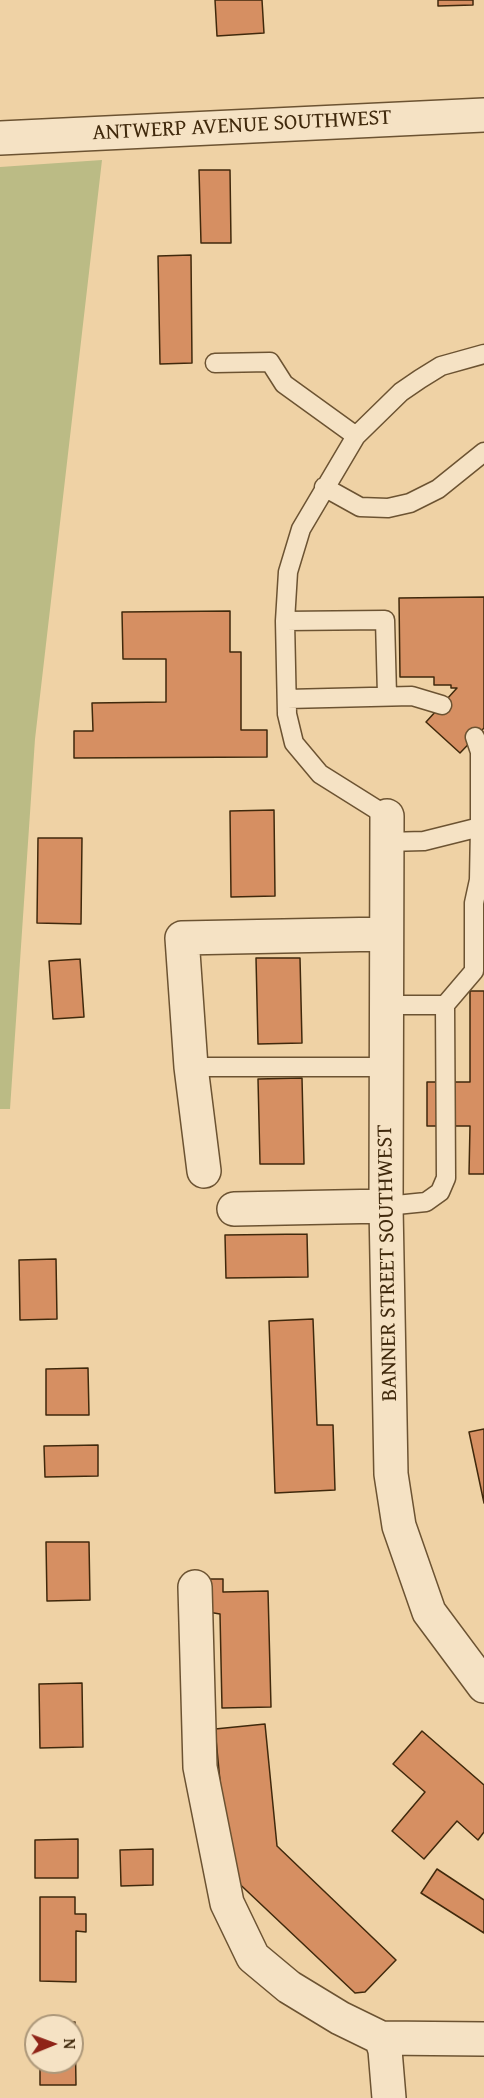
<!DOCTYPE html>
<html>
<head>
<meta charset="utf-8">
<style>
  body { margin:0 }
  #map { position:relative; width:484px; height:2098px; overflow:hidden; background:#efd2a5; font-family:"Gentium Book Plus",serif }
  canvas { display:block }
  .north { position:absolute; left:24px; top:2014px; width:60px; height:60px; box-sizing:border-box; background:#f5e2c4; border:2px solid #ad987a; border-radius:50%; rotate:89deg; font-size:16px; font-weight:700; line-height:24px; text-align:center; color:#40290c }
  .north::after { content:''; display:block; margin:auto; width:21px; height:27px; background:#8f2418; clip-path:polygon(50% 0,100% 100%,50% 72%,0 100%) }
</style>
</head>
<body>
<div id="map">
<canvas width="484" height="2098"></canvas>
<div class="north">N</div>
</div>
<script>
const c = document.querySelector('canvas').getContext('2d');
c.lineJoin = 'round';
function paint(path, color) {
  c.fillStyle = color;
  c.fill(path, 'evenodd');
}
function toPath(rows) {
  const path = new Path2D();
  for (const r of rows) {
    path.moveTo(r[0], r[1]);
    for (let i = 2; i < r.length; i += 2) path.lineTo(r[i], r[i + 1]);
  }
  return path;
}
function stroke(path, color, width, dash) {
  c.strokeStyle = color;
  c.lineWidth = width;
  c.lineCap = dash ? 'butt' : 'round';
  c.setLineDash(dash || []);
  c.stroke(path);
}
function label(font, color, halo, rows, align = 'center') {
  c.font = font + ' "Gentium Book Plus",serif';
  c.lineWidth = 5;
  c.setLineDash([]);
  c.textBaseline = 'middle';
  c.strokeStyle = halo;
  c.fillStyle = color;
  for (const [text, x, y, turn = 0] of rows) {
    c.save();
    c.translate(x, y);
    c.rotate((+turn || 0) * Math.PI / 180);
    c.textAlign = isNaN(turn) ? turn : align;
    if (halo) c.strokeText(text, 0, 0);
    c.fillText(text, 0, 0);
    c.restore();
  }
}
paint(toPath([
  [102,160,35,739,10,1109,0,1109,0,167]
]), '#bbbb85');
const building = toPath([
  [215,0,262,0,264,33,217,36,215,0],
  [438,0,473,0,473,5,438,6,438,0],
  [199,170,230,170,231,243,201,243,199,170],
  [191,255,192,363,160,364,158,256,191,255],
  [484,597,484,728,460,753,426,722,457,688,451,688,451,685,434,685,434,677,400,677,399,598,484,597],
  [230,611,230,652,241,652,241,730,267,730,267,757,74,758,74,731,93,731,92,703,166,702,166,659,123,659,122,612,230,611],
  [274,810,275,896,231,897,230,811,274,810],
  [38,838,82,838,81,924,37,923,38,838],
  [256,958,300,958,302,1043,258,1044,256,958],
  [80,959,84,1017,53,1019,49,961,80,959],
  [470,991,484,991,484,1174,469,1174,470,1126,427,1126,427,1082,470,1082,470,991],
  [302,1078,304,1164,260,1164,258,1079,302,1078],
  [307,1234,308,1277,226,1278,225,1235,307,1234],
  [56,1259,57,1319,20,1320,19,1260,56,1259],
  [313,1319,317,1425,333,1425,335,1490,275,1493,269,1321,313,1319],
  [88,1368,89,1415,46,1415,46,1369,88,1368],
  [484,1429,484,1503,469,1432,484,1429],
  [98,1445,98,1476,45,1477,44,1446,98,1445],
  [46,1542,89,1542,90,1600,47,1601,46,1542],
  [209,1579,223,1579,223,1592,268,1591,271,1707,222,1708,220,1614,208,1612,209,1579],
  [82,1683,83,1747,40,1748,39,1684,82,1683],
  [265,1724,277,1846,396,1960,365,1992,355,1993,229,1874,215,1729,265,1724],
  [422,1731,484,1785,484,1832,478,1840,457,1821,424,1859,392,1831,425,1792,393,1764,422,1731],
  [78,1839,78,1878,35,1878,35,1840,78,1839],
  [153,1849,153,1885,121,1886,120,1850,153,1849],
  [437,1869,484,1900,484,1933,421,1893,437,1869],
  [40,1897,75,1897,75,1914,86,1914,86,1932,76,1931,76,1982,40,1981,40,1897],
  [75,2022,76,2085,40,2085,40,2062,72,2062,72,2026,39,2026,39,2023,75,2022]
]);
paint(building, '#d68f62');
stroke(building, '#40290c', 1.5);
const lane = toPath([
  [215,363,270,362,284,384,356,436],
  [324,487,360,507,388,508,410,503,438,489,484,452],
  [285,621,385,620,387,695],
  [287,699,412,696,442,705],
  [387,816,320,774,294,743,287,714,285,621,288,572,301,529,356,436,401,392,420,379,441,366,484,354],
  [386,842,424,841,480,827],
  [385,1005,445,1005],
  [191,1067,386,1067],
  [386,1206,426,1202,440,1192,446,1178,445,1005,474,971,474,903,479,880,480,827,480,752,475,737]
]);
const street = toPath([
  [0,138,484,115],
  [387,816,386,1206,391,1474,399,1526,429,1612,484,1686],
  [204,1171,191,1067,182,938,385,934],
  [234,1209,386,1206],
  [195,1587,200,1767,227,1903,253,1957,289,1987,340,2018,381,2038,385,2050,389,2098],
  [381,2038,484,2039]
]);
stroke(lane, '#6c5332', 21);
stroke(street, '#6c5332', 36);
stroke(lane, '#f5e2c4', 18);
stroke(street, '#f5e2c4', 33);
label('22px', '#40290c', '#f5e2c4', [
  ["ANTWERP AVENUE SOUTHWEST",242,126,-3],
  ["BANNER STREET SOUTHWEST",388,1263,-91]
]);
</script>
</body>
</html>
